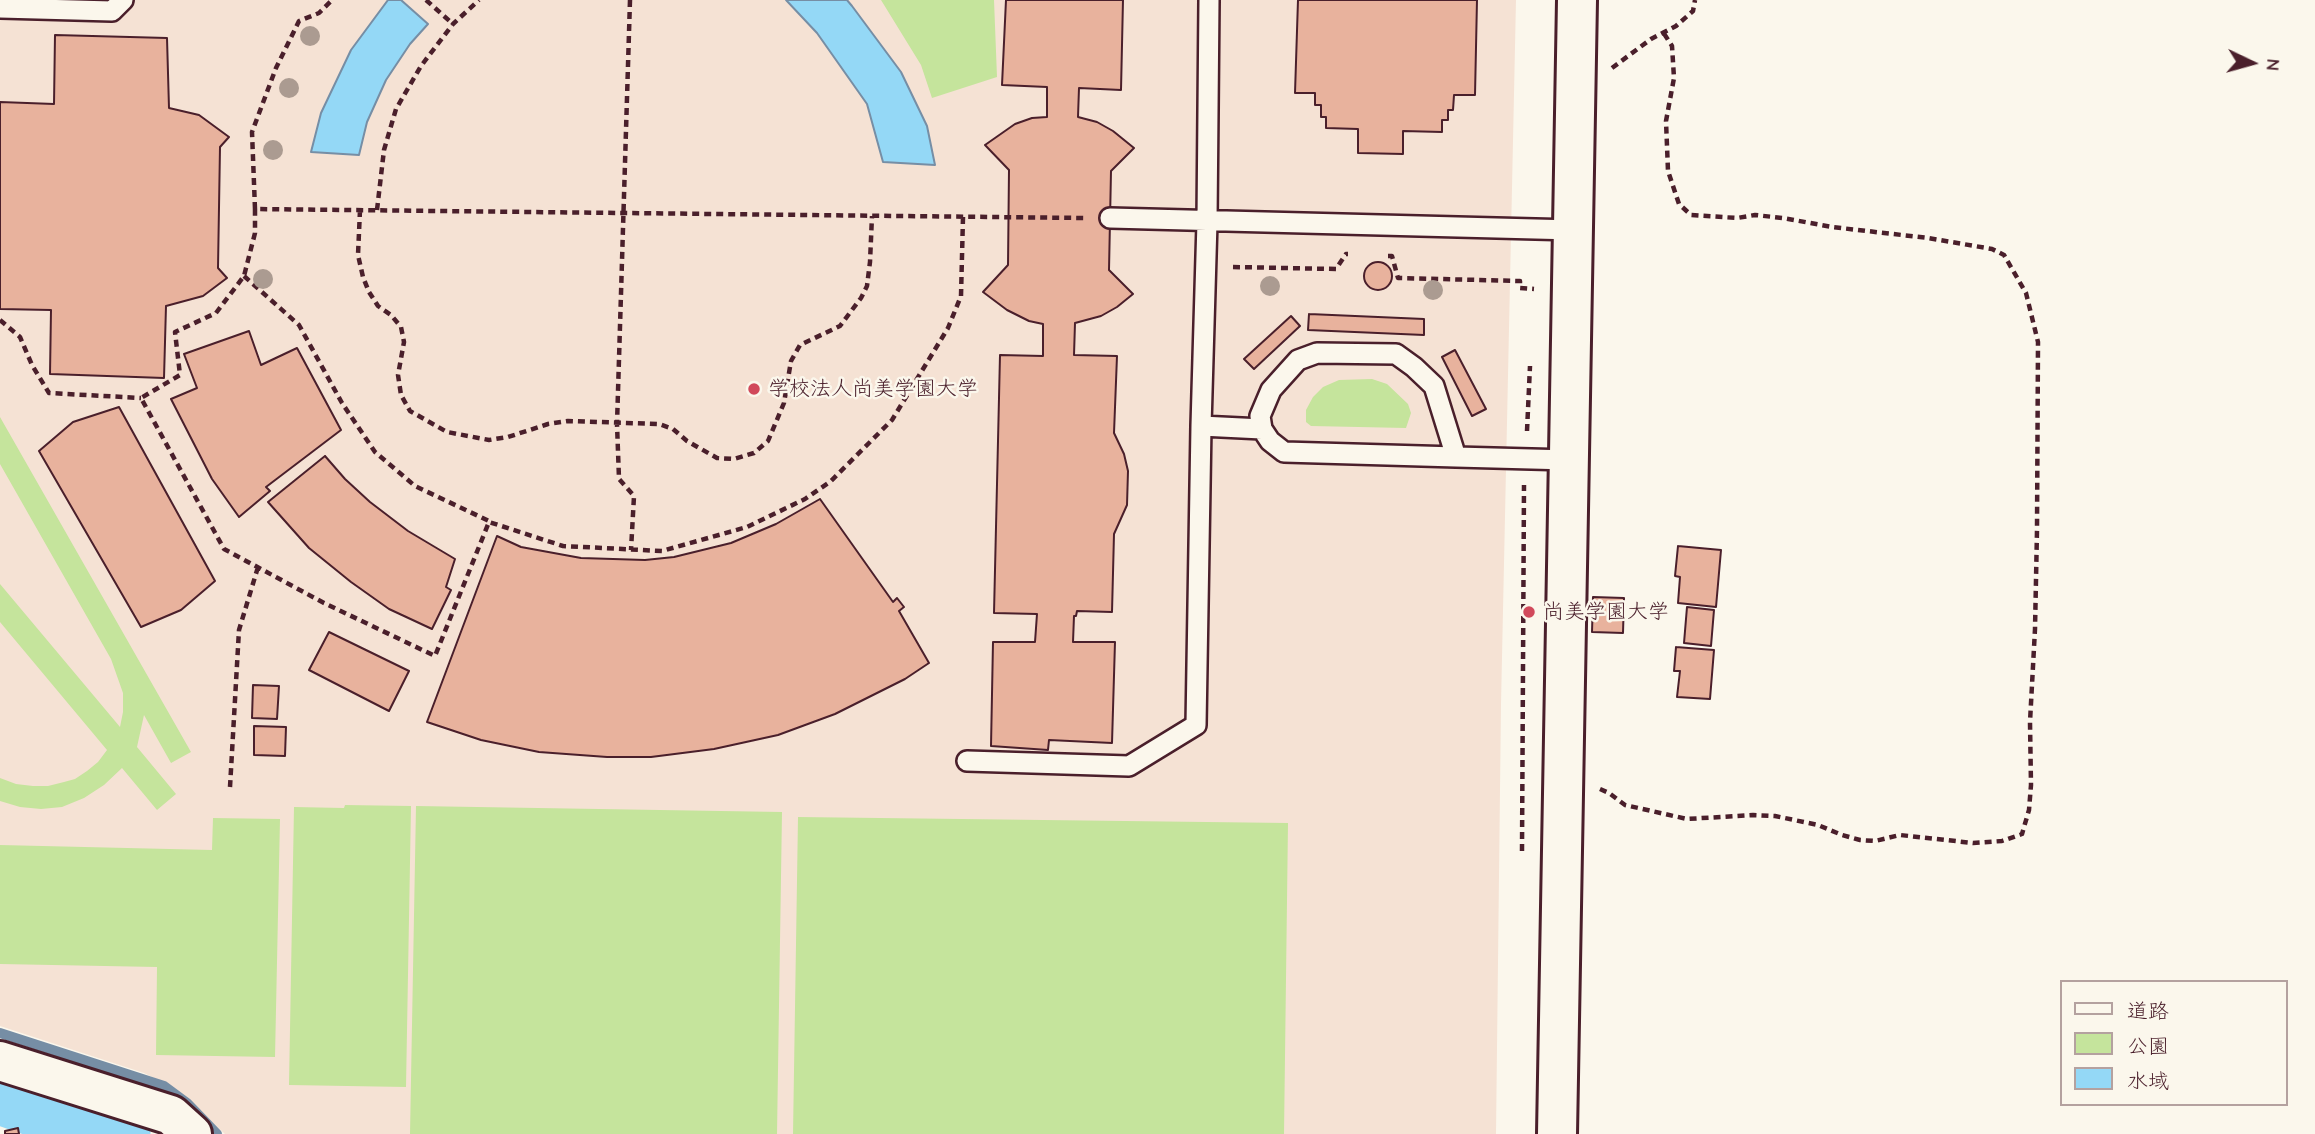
<!DOCTYPE html>
<html>
<head>
<meta charset="utf-8">
<style>
  body { margin:0 }
  #map { position:relative; width:2315px; height:1134px; overflow:hidden; background:#fbf7ec; font-family:"Comic Neue","Klee One",sans-serif }
  canvas { display:block }
  .legend { position:absolute; left:2060px; top:980px; width:228px; height:126px; box-sizing:border-box; background:#fbf7ec; border:2px solid #b4a19f; margin:0; padding:9px 12px; list-style:none; font-size:21px; color:#4a1f2b }
  .legend li { display:flex; align-items:center; gap:14px; height:35px }
  .legend b { width:35px; border:2px solid #b4a19f }
  .north { position:absolute; left:2217px; top:28px; width:70px; height:70px; -webkit-text-stroke:5px #fbf7ec; paint-order:stroke; rotate:95deg; font-size:19px; font-weight:700; line-height:28px; text-align:center; color:#4a1f2b }
  .north::after { content:''; display:block; margin:auto; width:24px; height:32px; background:#4a1f2b; clip-path:polygon(50% 0,100% 100%,50% 72%,0 100%) }
</style>
</head>
<body>
<div id="map">
<canvas width="2315" height="1134"></canvas>
<ul class="legend">
<li><b style="height:9px;background:#fbf7ec"></b>道路</li>
<li><b style="height:19px;background:#c5e49c"></b>公園</li>
<li><b style="height:19px;background:#94d8f6"></b>水域</li>
</ul>
<div class="north">N</div>
</div>
<script>
const c = document.querySelector('canvas').getContext('2d');
c.lineJoin = 'round';
function paint(path, color) {
  c.fillStyle = color;
  c.fill(path, 'evenodd');
}
function toPath(rows) {
  const path = new Path2D();
  for (const r of rows) {
    if (r.length === 3) {
      path.moveTo(r[0] + r[2], r[1]);
      path.arc(r[0], r[1], r[2], 0, 2 * Math.PI);
      continue;
    }
    path.moveTo(r[0], r[1]);
    for (let i = 2; i < r.length; i += 2) path.lineTo(r[i], r[i + 1]);
  }
  return path;
}
function stroke(path, color, width, dash) {
  c.strokeStyle = color;
  c.lineWidth = width;
  c.lineCap = dash ? 'butt' : 'round';
  c.setLineDash(dash || []);
  c.stroke(path);
}
function label(font, color, halo, rows, align = 'center') {
  c.font = font + ' "Comic Neue","Klee One",sans-serif';
  c.lineWidth = 5;
  c.setLineDash([]);
  c.textBaseline = 'middle';
  c.strokeStyle = halo;
  c.fillStyle = color;
  for (const [text, x, y, turn = 0] of rows) {
    c.save();
    c.translate(x, y);
    c.rotate((+turn || 0) * Math.PI / 180);
    c.textAlign = isNaN(turn) ? turn : align;
    if (halo) c.strokeText(text, 0, 0);
    c.fillText(text, 0, 0);
    c.restore();
  }
}
paint(toPath([
  [0,0,1516,0,1501,704,1496,1134,225,1134,176,1089,144,1073,0,1026]
]), '#f5e2d4');
paint(toPath([
  [881,0,994,0,997,77,932,98,921,65],
  [1372,379,1387,384,1408,404,1411,413,1406,428,1311,426,1306,422,1306,410,1313,397,1323,387,1339,380],
  [0,417,191,752,171,763,144,715,137,747,176,794,157,810,122,768,104,785,84,798,62,807,41,809,20,807,0,801,0,778,16,784,33,786,48,786,64,782,75,779,87,771,98,762,107,750,0,622,0,584,120,727,123,712,123,693,111,659,0,464],
  [345,805,411,806,406,1087,289,1085,294,807,344,808],
  [416,806,782,812,777,1134,410,1134],
  [798,817,1288,823,1284,1134,793,1134],
  [213,818,280,819,275,1057,156,1055,157,967,0,964,0,845,212,850]
]), '#c5e49c');
const water = toPath([
  [388,0,401,0,428,24,410,44,386,80,367,122,359,155,311,152,321,113,351,50,388,0],
  [786,0,847,0,852,6,901,72,927,126,935,165,883,162,867,104,817,33,786,0]
]);
paint(water, '#94d8f6');
stroke(water, '#768ea5', 2);
stroke(toPath([
  [0,1033,164,1086,187,1103,217,1134]
]), '#768ea5', 10);
stroke(toPath([
  [0,1093,119,1134]
]), '#94d8f6', 63);
const building = toPath([
  [1006,0,1123,0,1121,90,1079,88,1078,117,1097,122,1113,131,1134,148,1111,171,1109,270,1133,294,1117,307,1101,316,1075,323,1074,355,1117,356,1114,433,1124,454,1128,471,1127,505,1114,534,1112,612,1077,611,1076,616,1074,616,1073,642,1115,642,1112,743,1049,740,1048,750,991,746,993,642,1035,642,1037,614,994,613,1000,355,1043,356,1043,324,1029,321,1007,310,983,292,1008,265,1009,170,985,145,1015,124,1032,118,1047,117,1047,87,1002,85,1006,0],
  [1298,0,1477,0,1475,95,1454,95,1453,110,1448,110,1448,120,1442,120,1442,132,1403,131,1403,154,1358,153,1358,129,1326,128,1326,117,1321,117,1321,105,1315,105,1315,93,1295,93,1298,0],
  [55,35,167,38,169,108,199,115,229,137,220,147,218,268,227,278,203,296,166,306,164,378,50,374,51,310,0,309,0,102,54,104,55,35],
  [1378,276,14],
  [1309,314,1424,319,1424,335,1308,330,1309,314],
  [1291,316,1300,326,1254,369,1244,359,1291,316],
  [249,331,261,365,297,348,341,430,266,487,270,491,239,517,212,479,171,399,197,388,184,354,249,331],
  [1455,350,1486,409,1472,416,1442,357,1455,350],
  [119,407,215,581,181,610,141,627,39,451,73,422,119,407],
  [325,456,345,479,370,502,408,531,455,559,446,587,451,590,432,629,389,609,351,582,309,548,268,502,325,456],
  [820,499,893,602,897,598,904,607,899,611,929,663,905,679,835,714,778,735,714,749,651,757,607,757,539,752,481,740,427,722,497,536,521,547,581,558,645,560,674,557,731,543,776,524,820,499],
  [1678,546,1721,550,1716,607,1678,603,1680,577,1675,576,1678,546],
  [1593,597,1624,598,1623,633,1592,632,1593,597],
  [1687,607,1714,610,1711,646,1684,643,1687,607],
  [329,632,409,671,389,711,309,670,329,632],
  [1676,647,1714,650,1710,699,1677,697,1680,671,1674,671,1676,647],
  [253,685,279,686,277,719,252,718,253,685],
  [254,726,286,727,285,756,254,755,254,726],
  [18,1128,19,1134,5,1134,5,1131,18,1128]
]);
paint(building, '#e8b29d');
stroke(building, '#4a1f2b', 2);
const lane = toPath([
  [0,8,112,11,123,0],
  [1110,218,1574,230],
  [1201,426,1262,429],
  [1456,457,1434,386,1414,367,1396,354,1317,353,1298,360,1271,390,1260,416,1262,429,1270,441,1284,452,1456,457,1569,460],
  [967,761,1129,766,1196,725,1201,426,1207,222,1209,0]
]);
const street = toPath([
  [0,1061,171,1115,192,1134]
]);
const secondary = toPath([
  [1557,1134,1577,0]
]);
stroke(lane, '#4a1f2b', 24);
stroke(street, '#4a1f2b', 44);
stroke(secondary, '#4a1f2b', 44);
stroke(toPath([
  [426,0,453,24],
  [630,0,617,424,619,479,634,496,631,550],
  [1612,68,1651,39,1676,26,1693,11,1695,0],
  [255,209,252,132,276,68,299,21,319,13,332,0],
  [360,210,358,255,363,277,369,292,378,306,391,315,401,327,404,342,398,375,401,395,410,411,447,432,489,440,508,437,548,424,568,421,659,424,673,429,687,441,717,458,734,459,754,453,768,441,784,403,791,361,800,345,840,326,861,298,867,286,870,262,872,216],
  [377,210,384,150,396,109,421,66,453,24,479,0],
  [963,217,961,296,948,328,892,420,831,481,805,499,747,527,662,551,563,546,489,522,435,656,324,603,224,549,141,398,180,375,175,332,216,313,244,276,255,233,255,209,1084,218],
  [1388,256,1392,256,1398,278,1520,281,1520,288,1534,289],
  [1233,267,1336,269,1346,254,1348,254],
  [244,276,299,325,342,403,375,452,415,486,489,521],
  [0,320,20,337,32,365,49,393,141,398],
  [1527,431,1530,366],
  [230,787,239,630,258,567],
  [1600,789,1609,793,1625,805,1687,819,1753,815,1775,816,1818,825,1842,835,1860,840,1875,841,1900,835,1973,843,2002,841,2022,834,2029,810,2031,785,2030,722,2035,629,2037,530,2038,342,2026,293,2004,255,1992,249,1928,238,1832,227,1783,218,1755,215,1737,218,1691,215,1679,204,1668,171,1666,121,1674,78,1672,46,1663,32],
  [1522,851,1524,485]
]), '#4a1f2b', 4.5, [7, 5]);
stroke(lane, '#fbf7ec', 19);
stroke(street, '#fbf7ec', 38);
stroke(secondary, '#fbf7ec', 38);
c.fillStyle = '#ab9b91';
for (const [x, y] of [
  [310,36],
  [289,88],
  [273,150],
  [263,279],
  [1270,286],
  [1433,290]
]) {
  c.beginPath();
  c.arc(x, y, 10, 0, 2 * Math.PI);
  c.fill();
}
for (const [x, y, r, color] of [
  [754,389,7,"#d1495b"],
  [1529,612,7,"#d1495b"]
]) {
  const dot = new Path2D();
  dot.arc(x, y, r, 0, 2 * Math.PI);
  c.fillStyle = color;
  c.fill(dot);
  stroke(dot, '#fbf7ec', 2.5);
}
label('21px', '#4a1f2b', '#fbf7ec', [
  ["学校法人尚美学園大学",768,389],
  ["尚美学園大学",1543,612]
], 'left');
</script>
</body>
</html>
